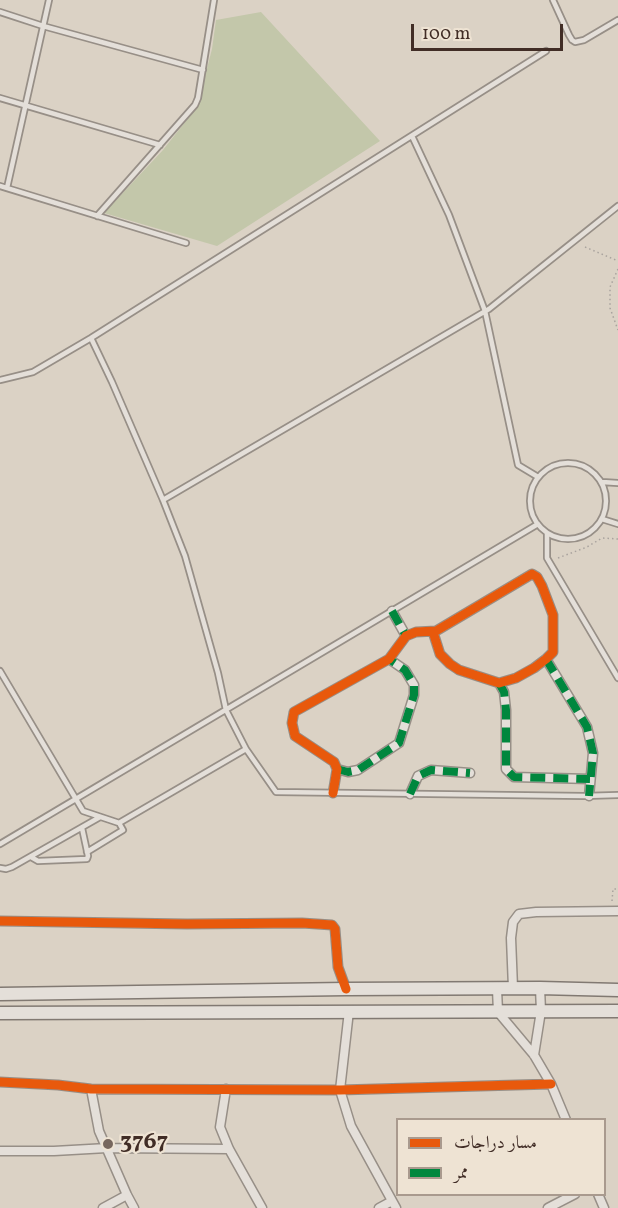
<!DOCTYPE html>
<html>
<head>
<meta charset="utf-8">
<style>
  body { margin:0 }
  #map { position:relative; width:618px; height:1208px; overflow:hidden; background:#dbd2c5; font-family:Vollkorn,Amiri,serif }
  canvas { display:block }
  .legend { position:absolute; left:396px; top:1118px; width:210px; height:78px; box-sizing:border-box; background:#eee3d3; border:2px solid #a99a8e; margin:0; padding:8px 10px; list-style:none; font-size:18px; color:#412d26 }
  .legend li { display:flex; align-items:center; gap:12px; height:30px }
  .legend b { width:30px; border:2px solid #a99a8e }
  .scale { position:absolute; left:411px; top:24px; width:152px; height:27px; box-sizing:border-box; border:3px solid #412d26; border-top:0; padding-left:8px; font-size:18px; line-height:21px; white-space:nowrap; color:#412d26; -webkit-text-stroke:4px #eee3d3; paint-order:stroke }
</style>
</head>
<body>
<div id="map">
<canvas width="618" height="1208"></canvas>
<ul class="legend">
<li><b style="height:8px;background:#e8590c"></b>مسار دراجات</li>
<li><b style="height:8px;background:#00873e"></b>ممر</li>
</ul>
<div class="scale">100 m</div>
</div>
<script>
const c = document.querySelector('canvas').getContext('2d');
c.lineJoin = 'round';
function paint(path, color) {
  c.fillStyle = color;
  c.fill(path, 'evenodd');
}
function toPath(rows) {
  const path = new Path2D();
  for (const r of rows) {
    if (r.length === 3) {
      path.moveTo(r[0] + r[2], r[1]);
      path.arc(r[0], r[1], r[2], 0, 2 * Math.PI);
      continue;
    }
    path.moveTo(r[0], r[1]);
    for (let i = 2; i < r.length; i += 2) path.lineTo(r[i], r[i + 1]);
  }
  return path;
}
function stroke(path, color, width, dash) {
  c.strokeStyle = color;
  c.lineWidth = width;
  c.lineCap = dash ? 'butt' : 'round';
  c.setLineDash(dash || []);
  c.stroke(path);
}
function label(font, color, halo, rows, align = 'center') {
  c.font = font + ' Vollkorn,serif';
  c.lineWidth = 4.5;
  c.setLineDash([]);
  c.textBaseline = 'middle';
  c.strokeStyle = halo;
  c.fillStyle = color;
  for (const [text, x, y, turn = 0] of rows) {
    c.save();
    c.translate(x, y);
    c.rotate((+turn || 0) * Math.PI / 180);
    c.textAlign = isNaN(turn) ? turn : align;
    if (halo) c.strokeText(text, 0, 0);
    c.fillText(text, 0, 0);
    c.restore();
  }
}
paint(toPath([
  [261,12,380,141,217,246,104,213,163,150,197,107,212,49,216,20]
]), '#c3c7aa');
const service = toPath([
  [553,0,569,35,572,40,575,42,584,40,618,20],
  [0,12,43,26,203,70],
  [0,98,160,145],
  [412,136,449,215,485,311,518,465,538,477],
  [0,186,186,243],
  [7,188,49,0],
  [97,216,195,105,198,98,214,0],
  [91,338,112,382,163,500,185,556,218,673,226,710,246,749,276,792,584,796,618,795],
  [0,380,33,372,91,338,546,51],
  [568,501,38],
  [602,482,618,483],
  [163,500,489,309,618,206],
  [602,519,618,524],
  [547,533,547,558,618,678],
  [0,671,83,811,119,823,246,749],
  [0,844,538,524],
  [87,852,123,830,119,823],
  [31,857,38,861,87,859,88,856,82,828],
  [0,868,6,869,12,867,100,817]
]);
const minor = toPath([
  [392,611,406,636],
  [546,659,587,727,593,753,589,796],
  [499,683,504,692,506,710,506,769,514,777,590,779],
  [337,769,348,772,358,770,399,743,414,695,414,685,405,670,389,659],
  [333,793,337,769,334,762,295,736,292,723,294,712,389,659,406,636,416,632,436,631,532,574,537,577,542,586,553,615,553,652,546,659,534,668,516,678,499,683,459,670,450,664,440,654,433,632],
  [410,794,418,776,431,770,470,773],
  [0,921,187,924,302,923,332,925,335,929,338,967,346,989],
  [513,988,511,938,513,922,519,914,536,912,618,911],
  [497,989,498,1012,534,1055,551,1084,566,1120],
  [349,1011,340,1090,351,1126,396,1208],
  [534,1055,541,1011,540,988],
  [0,1082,58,1085,91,1089,340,1090,551,1084],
  [91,1089,99,1131,127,1195,134,1208],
  [226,1089,220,1127,229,1149,262,1208],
  [0,1151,54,1151,107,1148,229,1149],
  [598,1194,604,1208],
  [103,1208,127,1195],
  [379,1208,392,1201],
  [548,1208,575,1194]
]);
const secondary = toPath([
  [0,994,346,989,540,988,618,990],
  [0,1013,618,1011]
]);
stroke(service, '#978f87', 8);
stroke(minor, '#978f87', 11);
stroke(secondary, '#817972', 15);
stroke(toPath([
  [585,247,618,261],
  [618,269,610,287,610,308,618,330],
  [558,558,587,547,602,538,618,539],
  [612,901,613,889,618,889]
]), '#a9a39e', 1.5, [1.5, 3]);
stroke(service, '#e4dfd9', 4.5);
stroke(minor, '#e4dfd9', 8);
stroke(secondary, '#e4dfd9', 12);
stroke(toPath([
  [392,611,406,636],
  [546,659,587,727,593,753,589,796],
  [499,683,504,692,506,710,506,769,514,777,590,779],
  [337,769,348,772,358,770,399,743,414,695,414,685,405,670,389,659],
  [410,794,418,776,431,770,470,773]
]), '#00873e', 8, [15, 8]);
stroke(toPath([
  [333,793,337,769,334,762,295,736,292,723,294,712,389,659,406,636,416,632,436,631,532,574,537,577,542,586,553,615,553,652,546,659,534,668,516,678,499,683,459,670,450,664,440,654,433,632],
  [0,921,187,924,302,923,332,925,335,929,338,967,346,989],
  [0,1082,58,1085,91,1089,340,1090,551,1084]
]), '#e8590c', 9);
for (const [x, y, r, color] of [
  [108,1144,6,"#77675e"]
]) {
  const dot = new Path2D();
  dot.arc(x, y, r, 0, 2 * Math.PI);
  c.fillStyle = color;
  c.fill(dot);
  stroke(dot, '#eee3d3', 2);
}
label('bold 24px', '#412d26', '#eee3d3', [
  ["3767",120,1144]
], 'left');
</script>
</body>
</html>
